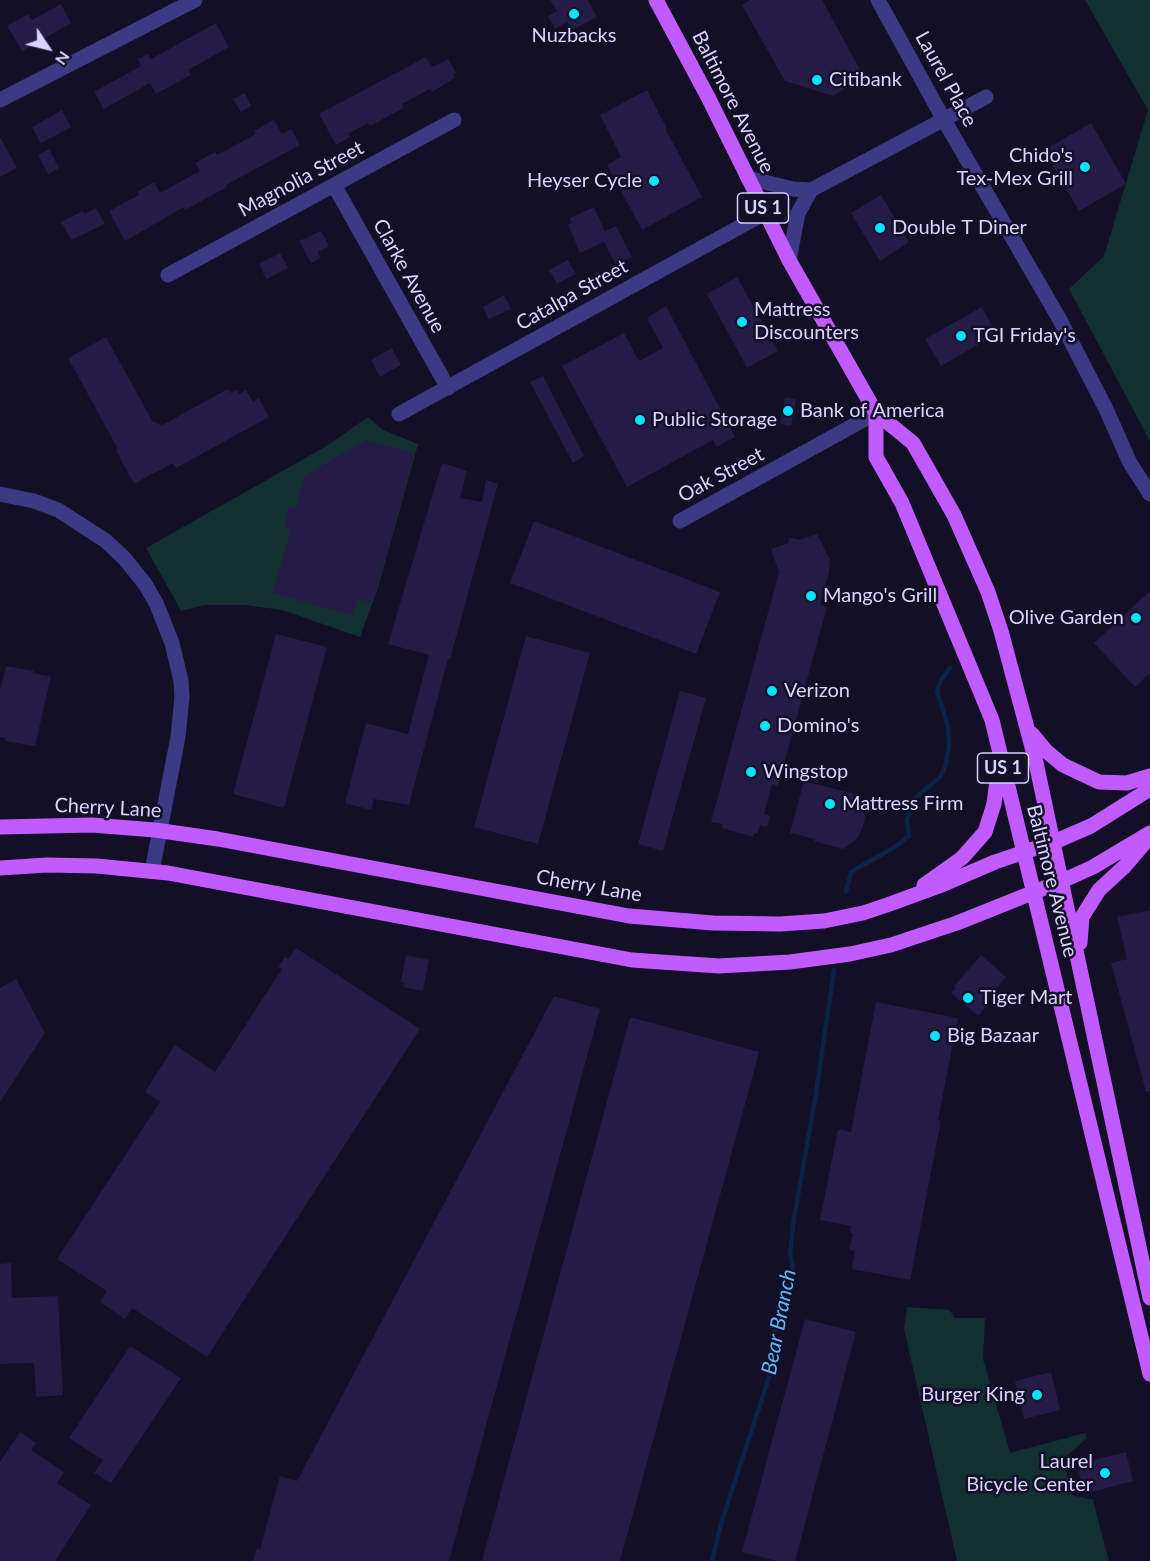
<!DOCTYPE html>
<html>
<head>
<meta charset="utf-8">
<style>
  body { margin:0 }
  #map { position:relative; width:1150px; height:1561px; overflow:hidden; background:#130f26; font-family:Lato,sans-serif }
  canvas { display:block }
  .north { position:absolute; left:18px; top:18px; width:60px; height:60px; -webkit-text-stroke:4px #130f26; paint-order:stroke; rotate:125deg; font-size:16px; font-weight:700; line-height:24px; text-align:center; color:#d9d4ff }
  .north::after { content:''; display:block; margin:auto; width:21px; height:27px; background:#d9d4ff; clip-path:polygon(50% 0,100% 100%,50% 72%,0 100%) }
</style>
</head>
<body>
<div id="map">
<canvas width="1150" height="1561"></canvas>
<div class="north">N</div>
</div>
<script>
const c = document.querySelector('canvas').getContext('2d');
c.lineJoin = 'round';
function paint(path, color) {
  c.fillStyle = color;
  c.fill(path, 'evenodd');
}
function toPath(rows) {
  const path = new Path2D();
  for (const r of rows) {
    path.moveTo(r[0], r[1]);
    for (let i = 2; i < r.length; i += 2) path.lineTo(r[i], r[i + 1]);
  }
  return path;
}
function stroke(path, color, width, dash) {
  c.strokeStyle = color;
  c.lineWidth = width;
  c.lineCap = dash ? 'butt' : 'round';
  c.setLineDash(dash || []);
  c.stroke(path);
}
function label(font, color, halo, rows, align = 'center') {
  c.font = font + ' Lato,sans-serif';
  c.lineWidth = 5;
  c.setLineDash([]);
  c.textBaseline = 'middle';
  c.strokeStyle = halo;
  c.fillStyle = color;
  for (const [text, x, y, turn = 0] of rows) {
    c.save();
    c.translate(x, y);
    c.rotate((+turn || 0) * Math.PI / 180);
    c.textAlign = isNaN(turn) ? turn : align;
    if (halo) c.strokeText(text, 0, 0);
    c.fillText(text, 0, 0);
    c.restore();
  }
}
paint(toPath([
  [1085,0,1150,0,1150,441,1069,289,1104,256,1148,110],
  [368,417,383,430,418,444,378,588,360,637,282,610,246,605,205,605,181,611,146,548,325,447],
  [907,1307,950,1310,954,1318,985,1318,983,1359,1010,1453,1085,1433,1087,1438,1063,1459,1072,1495,1093,1500,1109,1561,957,1561,904,1329]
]), '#12302f');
stroke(toPath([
  [846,892,851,872,895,847,909,836,907,820,913,800,941,776,946,764,949,745,948,726,937,691,941,680,950,668],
  [712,1561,721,1524,766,1387,772,1366,772,1345,778,1314,786,1298,793,1270,790,1253,794,1218,815,1100,834,970]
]), '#0c2248', 4.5);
paint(toPath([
  [550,0,588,0,597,17,572,30,567,22,555,29,548,16,557,11],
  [750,0,822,0,864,77,833,96,785,81,742,5],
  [61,4,71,23,22,51,7,26,28,14,32,20],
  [216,23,229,47,188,70,191,75,156,94,150,83,104,109,94,92,141,66,138,59,148,54,151,59],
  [426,57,432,67,448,59,456,73,453,74,455,78,432,92,430,89,402,104,404,108,370,126,368,123,348,134,350,137,336,145,319,114],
  [647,90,667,129,666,130,702,197,642,230,607,165,621,157,600,115],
  [245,93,251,106,241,112,233,99],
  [62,110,71,127,41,143,32,127],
  [274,120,282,134,291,129,300,145,226,185,227,187,185,210,184,207,125,241,109,211,139,195,137,192,154,182,160,193,200,171,195,163,215,152,217,155,256,134,254,131],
  [1091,123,1126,184,1079,211,1044,150],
  [0,137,17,168,0,177],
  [49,149,59,168,48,174,38,155],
  [881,195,909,242,880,261,851,213],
  [594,207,605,231,616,226,632,257,616,265,604,242,580,253,568,225,572,223,570,218],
  [96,208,105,224,71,240,61,222,83,211,84,214],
  [321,231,329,246,318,252,321,258,311,263,299,241],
  [280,253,288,268,266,279,259,264],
  [568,260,576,274,557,284,549,270],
  [737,277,778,351,747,368,707,294],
  [504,295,511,309,489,319,483,307],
  [666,306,735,437,717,447,713,440,627,487,562,366,624,333,639,361,663,348,647,318],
  [982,307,997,334,941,366,925,339],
  [106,337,153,422,162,425,228,389,230,393,237,390,239,394,246,390,253,402,259,398,269,417,176,468,173,463,134,484,119,456,116,450,118,449,68,358],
  [392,348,401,365,380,377,371,360],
  [543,376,584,456,573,463,530,382],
  [785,397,796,399,791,426,780,424],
  [366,440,414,453,373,603,357,599,352,615,273,593,291,529,284,527,289,507,296,509,305,476],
  [442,463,467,471,460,498,482,502,486,480,498,484,450,659,448,659,409,805,374,799,371,810,345,803,366,723,408,734,429,655,388,644],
  [534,521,720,592,696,654,510,583],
  [817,534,830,560,829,573,820,605,827,607,778,786,772,784,764,814,770,816,767,827,760,825,757,834,754,833,753,837,722,828,723,824,711,822,779,572,771,549,788,543,789,537,799,540],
  [1150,591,1150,673,1135,687,1094,643],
  [276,634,327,647,284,808,233,794],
  [526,636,590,653,538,844,474,827],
  [6,666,34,671,33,673,51,677,35,746,5,741,5,738,0,737,0,690],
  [680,691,706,698,663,851,638,844],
  [804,781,859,795,864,806,865,820,859,836,853,842,843,849,814,841,815,839,790,833],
  [1150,910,1150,1091,1146,1092,1111,963,1127,959,1117,917],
  [296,948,420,1029,207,1357,132,1308,125,1319,100,1302,107,1291,57,1259,160,1102,145,1092,175,1045,215,1072,282,969,278,967,285,957,288,959],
  [406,955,429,960,423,991,403,987,404,983,401,982],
  [981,955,1006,977,984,1003,987,1006,978,1016,951,993,956,988,954,986],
  [16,979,45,1033,0,1102,0,988],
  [554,996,600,1009,449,1561,253,1561,257,1548,260,1549,280,1476,297,1481],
  [876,1002,958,1018,938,1120,941,1121,910,1280,852,1269,855,1251,849,1250,853,1233,850,1233,851,1226,820,1220,838,1129,851,1132],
  [630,1017,759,1052,753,1075,620,1561,482,1561],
  [11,1263,12,1298,58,1296,63,1395,36,1397,34,1363,0,1364,0,1264],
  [805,1319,856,1332,795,1561,777,1561,742,1552],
  [130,1346,181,1378,111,1483,94,1473,103,1460,69,1438],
  [1051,1372,1060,1410,1024,1419,1015,1381],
  [20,1432,36,1443,31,1450,64,1472,57,1483,91,1505,55,1561,0,1561,0,1462],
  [1126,1452,1133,1481,1084,1494,1077,1464]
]), '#241b47');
stroke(toPath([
  [878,0,944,120,1060,320,1106,409,1130,463,1150,494],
  [0,100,195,0],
  [748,178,793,189,811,190],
  [334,185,448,388],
  [789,260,798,213,811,190,986,97],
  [168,275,454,120],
  [399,414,765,213],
  [0,494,34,501,58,510,106,541,125,559,145,584,156,603,172,643,181,681,182,697,178,737,152,871],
  [680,521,876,413]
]), '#3d3a85', 15);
stroke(toPath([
  [656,0,708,97,789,260,876,413,913,443,954,515,988,592,1001,631,1035,758,1150,1298],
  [876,413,876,457,902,503,992,720,1150,1374],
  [1032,734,1046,751,1063,765,1099,782,1127,783,1150,776],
  [0,827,92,825,155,830,218,839,629,916,713,923,780,924,824,921,863,913,887,905,939,886,995,862,1054,842,1091,826,1150,789],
  [0,868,47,865,97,866,168,873,632,960,719,966,790,962,850,954,891,945,957,923,1062,881,1093,867,1150,833],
  [924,885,962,858,985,832,994,804,997,780,995,765],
  [1080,943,1082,917,1099,890,1125,866,1146,841]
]), '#c25bff', 15);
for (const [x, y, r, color] of [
  [574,14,6,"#00e5ff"],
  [817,80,6,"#00e5ff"],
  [1085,167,6,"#00e5ff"],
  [654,181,6,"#00e5ff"],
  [880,228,6,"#00e5ff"],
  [742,322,6,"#00e5ff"],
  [961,336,6,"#00e5ff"],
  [788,411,6,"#00e5ff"],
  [640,420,6,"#00e5ff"],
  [811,596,6,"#00e5ff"],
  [1136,618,6,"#00e5ff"],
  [772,691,6,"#00e5ff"],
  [765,726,6,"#00e5ff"],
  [751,772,6,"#00e5ff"],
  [830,804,6,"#00e5ff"],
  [968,998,6,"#00e5ff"],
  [935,1036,6,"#00e5ff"],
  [1037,1395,6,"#00e5ff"],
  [1105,1473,6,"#00e5ff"]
]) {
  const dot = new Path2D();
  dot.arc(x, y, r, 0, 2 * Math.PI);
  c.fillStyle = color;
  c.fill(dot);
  stroke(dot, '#130f26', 2);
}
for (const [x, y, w] of [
  [763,208,51],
  [1003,768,51]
]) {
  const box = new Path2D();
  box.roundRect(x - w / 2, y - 15, w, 30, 4.5);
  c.fillStyle = '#130f26';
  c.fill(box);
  stroke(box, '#d9d4ff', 1.5);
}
label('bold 18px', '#d9d4ff', null, [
  ["US 1",763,208],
  ["US 1",1003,768]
]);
label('20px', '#d9d4ff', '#130f26', [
  ["Nuzbacks",574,36,"center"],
  ["Citibank",829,80],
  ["Chido's",1073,156,"right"],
  ["Tex-Mex Grill",1073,179,"right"],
  ["Heyser Cycle",642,181,"right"],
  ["Double T Diner",892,228],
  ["Mattress",754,310],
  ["Discounters",754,333],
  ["TGI Friday's",973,336],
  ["Bank of America",800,411],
  ["Public Storage",652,420],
  ["Mango's Grill",823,596],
  ["Olive Garden",1124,618,"right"],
  ["Verizon",784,691],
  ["Domino's",777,726],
  ["Wingstop",763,772],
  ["Mattress Firm",842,804],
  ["Tiger Mart",980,998],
  ["Big Bazaar",947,1036],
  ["Burger King",1025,1395,"right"],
  ["Laurel",1093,1462,"right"],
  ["Bicycle Center",1093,1485,"right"]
], 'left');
label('20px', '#d9d4ff', '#130f26', [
  ["Laurel Place",946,79,61],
  ["Baltimore Avenue",733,102,63],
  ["Magnolia Street",301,179,-28],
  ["Clarke Avenue",409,276,61],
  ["Catalpa Street",572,295,-29],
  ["Oak Street",721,475,-28],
  ["Cherry Lane",108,808,3],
  ["Baltimore Avenue",1052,881,76],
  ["Cherry Lane",589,886,10]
]);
label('italic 21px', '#62b6ff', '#130f26', [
  ["Bear Branch",779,1322,-79]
]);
</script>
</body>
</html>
